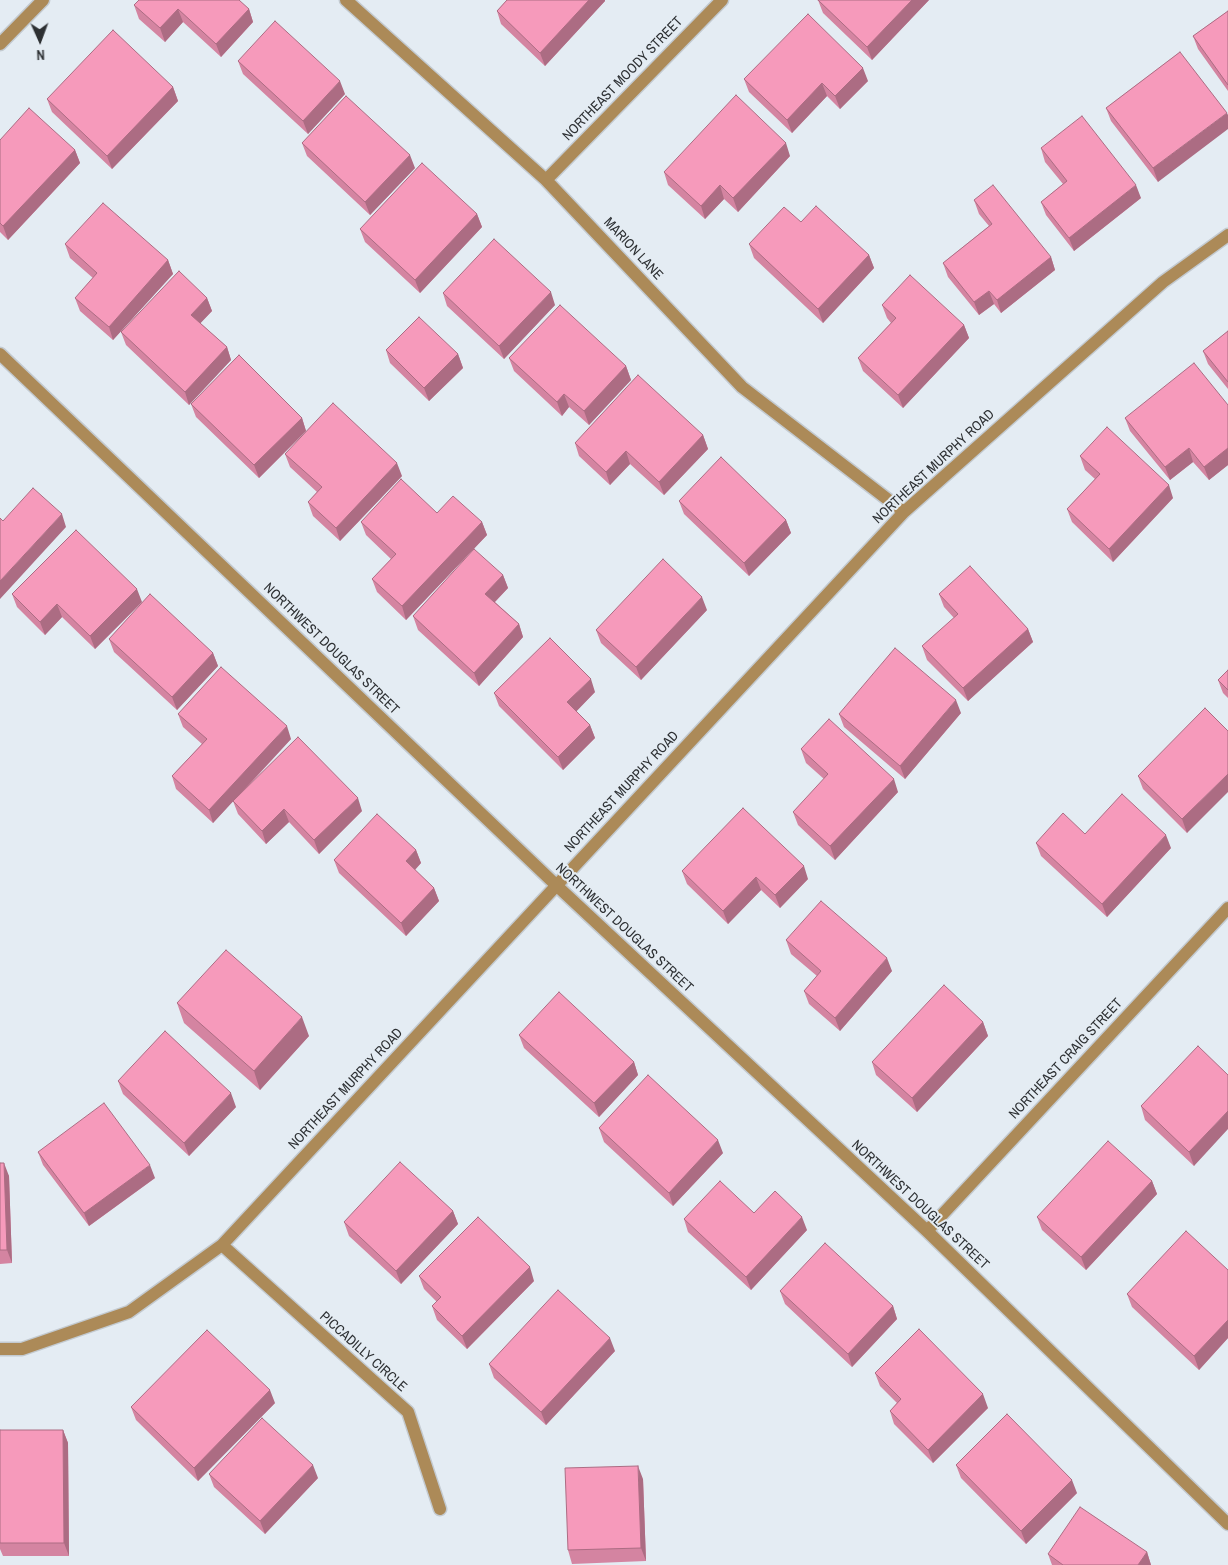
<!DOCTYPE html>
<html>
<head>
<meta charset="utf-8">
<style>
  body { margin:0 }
  #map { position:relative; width:1228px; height:1565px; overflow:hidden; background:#e4ecf3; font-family:"Archivo Narrow",sans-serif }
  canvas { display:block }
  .north { position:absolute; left:15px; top:15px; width:50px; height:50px; -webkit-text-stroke:4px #e4ecf3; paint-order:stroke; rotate:178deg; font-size:14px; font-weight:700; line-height:20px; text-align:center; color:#2d3033 }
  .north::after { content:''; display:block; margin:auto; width:18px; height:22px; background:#2d3033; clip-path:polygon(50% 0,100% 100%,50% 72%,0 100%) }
</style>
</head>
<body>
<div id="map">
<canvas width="1228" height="1565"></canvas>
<div class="north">N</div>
</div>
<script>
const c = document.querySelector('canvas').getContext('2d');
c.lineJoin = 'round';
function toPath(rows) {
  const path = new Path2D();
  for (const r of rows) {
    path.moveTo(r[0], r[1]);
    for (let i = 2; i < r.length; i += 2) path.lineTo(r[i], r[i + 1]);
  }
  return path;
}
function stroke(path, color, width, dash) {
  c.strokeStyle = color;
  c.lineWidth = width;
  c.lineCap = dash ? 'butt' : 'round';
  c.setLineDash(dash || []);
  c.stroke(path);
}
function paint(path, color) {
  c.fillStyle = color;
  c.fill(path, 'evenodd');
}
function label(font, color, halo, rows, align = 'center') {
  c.font = font + ' "Archivo Narrow",sans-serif';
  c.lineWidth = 4;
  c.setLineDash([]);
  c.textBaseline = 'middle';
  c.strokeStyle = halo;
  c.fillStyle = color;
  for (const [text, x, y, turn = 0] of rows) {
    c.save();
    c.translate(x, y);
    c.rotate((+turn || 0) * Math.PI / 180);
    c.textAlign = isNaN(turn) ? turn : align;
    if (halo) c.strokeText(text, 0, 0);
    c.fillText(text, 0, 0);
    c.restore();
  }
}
const minor = toPath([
  [346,0,546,180,742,387,904,512],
  [0,44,43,0],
  [546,180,722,0],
  [0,354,556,885,927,1231,1228,1524],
  [927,1231,1228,908],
  [222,1245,408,1412,440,1509],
  [0,1349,22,1349,129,1312,222,1245,904,512,1163,282,1228,235]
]);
stroke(minor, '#c3cad0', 15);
stroke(minor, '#ac8a58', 12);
paint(toPath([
  [507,0,605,0,605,1,545,66,501,24,497,11],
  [818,0,929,0,872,60,823,13],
  [134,5,249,9,253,22,221,57,183,22,165,42,139,19],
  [1228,11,1228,91,1198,49,1193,36],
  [1180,52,1158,182,1111,121,1106,108],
  [238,61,345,94,308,134,243,74],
  [744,79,868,81,840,109,827,96,792,133,749,92],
  [173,87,178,101,112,169,52,112,47,99],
  [0,140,75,150,80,163,8,240,0,232],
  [302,143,415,168,370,215,307,156],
  [1041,148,1141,198,1074,251,1046,215,1041,202,1063,184,1045,162],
  [790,156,738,212,724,199,705,219,668,185,664,172],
  [974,200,1051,257,1055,270,1001,313,994,304,979,315,948,277,943,263,989,226,979,214],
  [477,214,482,227,420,293,365,242,360,229],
  [801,222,869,255,874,268,823,323,754,258,749,244],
  [65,244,168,260,173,274,113,340,80,311,75,298,93,278,70,258],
  [443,293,555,305,504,359,447,306],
  [207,298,212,311,200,323,227,347,231,360,189,405,126,345,121,332],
  [882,305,964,325,969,338,903,408,863,371,858,358,891,323,887,318],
  [1228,331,1228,389,1208,364,1203,351],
  [386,350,458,354,463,368,429,401,390,363],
  [509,358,626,366,631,380,589,425,569,407,562,416,514,371],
  [191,404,302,418,306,431,259,478,196,417],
  [1228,405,1228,465,1209,480,1193,462,1170,480,1130,431,1125,418],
  [703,435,708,449,664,495,630,464,610,485,579,456,575,443],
  [285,454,402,476,340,541,313,516,308,502,317,492,290,467],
  [1080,456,1173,498,1113,562,1072,522,1067,509,1095,479,1085,470],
  [679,501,786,520,791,533,749,576,684,514],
  [437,513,482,522,487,535,406,620,377,592,372,579,391,559,366,535,361,522],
  [503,575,508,588,495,602,519,624,523,637,479,686,418,630,413,616],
  [12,594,142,602,95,649,62,617,45,635,17,607],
  [939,594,1028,629,1033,642,968,701,927,660,922,646,954,618,944,607],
  [707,610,641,680,601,643,596,630],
  [109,639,213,653,218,666,177,710,114,652],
  [1228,670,1228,698,1223,693,1218,680],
  [595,692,576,711,590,725,595,738,563,770,499,706,494,693],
  [961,713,905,779,844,727,839,714],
  [178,714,291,739,240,795,362,811,319,854,289,822,266,844,238,814,233,801,213,823,176,789,172,776,202,744,183,727],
  [1228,731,1187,833,1143,789,1138,776],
  [801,749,898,792,835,860,798,825,793,812,824,779,806,763],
  [1085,834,1171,848,1107,917,1041,856,1036,843],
  [416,850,421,863,415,870,434,888,439,901,406,936,339,873,334,860],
  [682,871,808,879,780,908,761,890,728,924,687,884],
  [786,940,892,971,840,1031,809,1004,804,991,817,976,791,954],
  [177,1003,309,1036,260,1090,184,1023],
  [983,1022,988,1036,917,1112,876,1075,872,1062],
  [519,1035,634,1062,638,1075,599,1117,524,1048],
  [1228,1075,1194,1166,1145,1120,1141,1106],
  [118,1081,236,1107,189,1156,123,1094],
  [599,1128,723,1153,673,1206,604,1142],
  [38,1152,155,1178,89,1226,43,1165],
  [0,1163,9,1176,12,1263,0,1264],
  [1152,1181,1157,1194,1086,1270,1042,1230,1037,1217],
  [453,1211,458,1224,401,1284,349,1236,344,1222],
  [754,1213,807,1230,751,1290,688,1232,684,1219],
  [1228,1270,1228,1338,1199,1370,1132,1307,1127,1294],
  [419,1276,534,1281,467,1349,437,1320,432,1306,437,1302,424,1289],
  [780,1291,893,1306,897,1319,852,1367,785,1304],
  [615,1351,546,1425,494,1378,489,1364],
  [875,1373,988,1408,933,1463,894,1424,890,1411,897,1403,880,1386],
  [275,1403,198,1481,136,1420,131,1407],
  [0,1430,63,1430,68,1443,69,1556,3,1556,0,1549],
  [956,1465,1077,1493,1026,1544,961,1478],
  [209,1474,318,1478,265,1534,214,1487],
  [643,1479,646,1561,572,1564,568,1550],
  [1147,1552,1151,1565,1052,1565,1048,1554]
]), '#d484a1');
paint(toPath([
  [589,0,605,0,605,1,545,66,540,53],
  [912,0,929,0,872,60,867,47],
  [178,9,183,22,165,42,160,28],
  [249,9,253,22,221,57,216,44],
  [863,68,868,81,840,109,835,96],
  [340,81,345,94,308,134,303,121],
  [822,83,827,96,792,133,787,120],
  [173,87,178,101,112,169,107,156],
  [1227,113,1228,115,1228,129,1158,182,1153,168],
  [786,143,790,156,738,212,733,198],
  [75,150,80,163,8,240,3,226],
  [410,155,415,168,370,215,365,202],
  [720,185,724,199,705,219,701,206],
  [1136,185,1141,198,1074,251,1069,238],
  [477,214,482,227,420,293,415,280],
  [869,255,874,268,823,323,818,309],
  [1051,257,1055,270,1001,313,997,300],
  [168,260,173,274,113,340,109,327],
  [989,291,994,304,979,315,974,302],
  [551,292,555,305,504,359,499,346],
  [207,298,212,311,196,328,191,315],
  [964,325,969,338,903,408,898,395],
  [227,347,231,360,189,405,185,392],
  [458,354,463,368,429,401,424,388],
  [626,366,631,380,589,425,584,411],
  [564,394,569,407,562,416,557,402],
  [302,418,306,431,259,478,254,465],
  [703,435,708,449,664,495,659,482],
  [1189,448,1193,462,1170,480,1165,467],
  [1228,448,1228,465,1209,480,1204,467],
  [626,451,630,464,610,485,606,472],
  [397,463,402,476,340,541,336,528],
  [1169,485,1173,498,1113,562,1109,549],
  [62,514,66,527,0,599,0,581],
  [786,520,791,533,749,576,744,563],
  [482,522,487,535,406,620,402,606],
  [503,575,508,588,490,607,485,594],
  [137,589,142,602,95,649,90,636],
  [702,597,707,610,641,680,636,667],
  [57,604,62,617,45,635,40,622],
  [519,624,523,637,479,686,474,673],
  [1028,629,1033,642,968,701,963,688],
  [213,653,218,666,177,710,172,697],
  [591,679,595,692,572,716,567,702],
  [956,700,961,713,905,779,900,766],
  [590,725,595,738,563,770,558,757],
  [287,726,291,739,213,823,209,810],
  [1228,774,1228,792,1187,833,1182,819],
  [894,779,898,792,835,860,830,846],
  [358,798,362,811,319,854,314,840],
  [284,809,289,822,266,844,262,831],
  [1166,835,1171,848,1107,917,1102,904],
  [416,850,421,863,411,874,406,861],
  [804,866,808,879,780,908,775,895],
  [756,877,761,890,728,924,723,911],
  [434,888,439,901,406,936,401,923],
  [887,958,892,971,840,1031,835,1018],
  [302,1017,309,1036,260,1090,254,1071],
  [983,1022,988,1036,917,1112,912,1098],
  [634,1062,638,1075,599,1117,594,1103],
  [231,1093,236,1107,189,1156,184,1143],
  [1228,1111,1228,1129,1194,1166,1189,1152],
  [718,1140,723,1153,673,1206,669,1193],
  [4,1163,9,1176,12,1263,7,1250],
  [150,1165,155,1178,89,1226,84,1213],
  [1152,1181,1157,1194,1086,1270,1081,1257],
  [453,1211,458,1224,401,1284,396,1271],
  [802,1217,807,1230,751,1290,746,1277],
  [530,1267,534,1281,467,1349,462,1336],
  [893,1306,897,1319,852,1367,848,1354],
  [1228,1320,1228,1338,1199,1370,1194,1356],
  [610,1338,615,1351,546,1425,541,1412],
  [270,1390,275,1403,198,1481,194,1468],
  [983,1394,988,1408,933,1463,928,1450],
  [63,1430,68,1443,69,1556,64,1543],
  [313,1465,318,1478,265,1534,260,1521],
  [638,1466,643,1479,646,1561,641,1548],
  [1072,1480,1077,1493,1026,1544,1021,1531],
  [1147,1552,1151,1565,1138,1565]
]), '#ac6c83');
const building = toPath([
  [139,0,239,0,249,9,216,44,178,9,160,28,134,5,139,0],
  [507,0,589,0,540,53,497,11,507,0],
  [818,0,912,0,867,47,818,0],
  [1228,11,1228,85,1193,36,1228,11],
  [808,14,863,68,835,96,822,83,787,120,744,79,808,14],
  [275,21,340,81,303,121,238,61,275,21],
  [113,30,173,87,107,156,47,99,113,30],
  [1180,52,1227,113,1153,168,1106,108,1180,52],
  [736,95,786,143,733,198,720,185,701,206,664,172,736,95],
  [346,96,410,155,365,202,302,143,346,96],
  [29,108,75,150,3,226,0,223,0,140,29,108],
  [1082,116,1136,185,1069,238,1041,202,1067,181,1041,148,1082,116],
  [422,163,477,214,415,280,360,229,422,163],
  [993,185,1051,257,997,300,989,291,974,302,943,263,992,224,974,200,993,185],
  [103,203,168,260,109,327,75,298,97,273,65,244,103,203],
  [816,206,869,255,818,309,749,244,784,207,801,222,816,206],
  [494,239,551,292,499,346,443,293,494,239],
  [179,271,207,298,191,315,227,347,185,392,121,332,179,271],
  [910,275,964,325,898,395,858,358,896,318,882,305,910,275],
  [560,305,626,366,584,411,564,394,557,402,509,358,560,305],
  [419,317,458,354,424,388,386,350,419,317],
  [1228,331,1228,382,1203,351,1228,331],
  [239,355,302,418,254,465,191,404,239,355],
  [1194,363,1228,405,1228,448,1204,467,1189,448,1165,467,1125,418,1194,363],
  [638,375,703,435,659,482,626,451,606,472,575,443,638,375],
  [333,403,397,463,336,528,308,502,322,487,285,454,333,403],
  [1107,427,1169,485,1109,549,1067,509,1100,474,1080,456,1107,427],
  [721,457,786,520,744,563,679,501,721,457],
  [401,479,437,513,453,496,482,522,402,606,372,579,396,554,361,522,401,479],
  [33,488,62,514,0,581,0,518,3,521,33,488],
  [76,530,137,589,90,636,57,604,40,622,12,594,76,530],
  [474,549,503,575,485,594,519,624,474,673,413,616,474,549],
  [663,559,702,597,636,667,596,630,663,559],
  [970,566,1028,629,963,688,922,646,958,614,939,594,970,566],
  [150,594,213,653,172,697,109,639,150,594],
  [550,638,591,679,567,702,590,725,558,757,494,693,550,638],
  [895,648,956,700,900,766,839,714,895,648],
  [221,667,287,726,209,810,172,776,207,739,178,714,221,667],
  [1228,670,1228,690,1218,680,1228,670],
  [1205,708,1228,731,1228,774,1182,819,1138,776,1205,708],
  [829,719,894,779,830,846,793,812,828,774,801,749,829,719],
  [298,737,358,798,314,840,284,809,262,831,233,801,298,737],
  [1122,794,1166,835,1102,904,1036,843,1063,813,1085,834,1122,794],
  [743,808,804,866,775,895,756,877,723,911,682,871,743,808],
  [377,814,416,850,406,861,434,888,401,923,334,860,377,814],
  [821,901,887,958,835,1018,804,991,821,971,786,940,821,901],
  [226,950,302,1017,254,1071,177,1003,226,950],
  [944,985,983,1022,912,1098,872,1062,944,985],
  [559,992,634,1062,594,1103,519,1035,559,992],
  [165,1031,231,1093,184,1143,118,1081,165,1031],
  [1198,1046,1228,1075,1228,1111,1189,1152,1141,1106,1198,1046],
  [648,1075,718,1140,669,1193,599,1128,648,1075],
  [104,1103,150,1165,84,1213,38,1152,104,1103],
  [1108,1141,1152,1181,1081,1257,1037,1217,1108,1141],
  [400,1162,453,1211,396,1271,344,1222,400,1162],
  [0,1163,4,1163,7,1250,0,1250,0,1163],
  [720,1181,754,1213,775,1191,802,1217,746,1277,684,1219,720,1181],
  [478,1217,530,1267,462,1336,432,1306,441,1297,419,1276,478,1217],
  [1186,1231,1228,1270,1228,1320,1194,1356,1127,1294,1186,1231],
  [825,1243,893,1306,848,1354,780,1291,825,1243],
  [558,1290,610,1338,541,1412,489,1364,558,1290],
  [919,1329,983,1394,928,1450,890,1411,901,1399,875,1373,919,1329],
  [207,1330,270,1390,194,1468,131,1407,207,1330],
  [1007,1414,1072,1480,1021,1531,956,1465,1007,1414],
  [262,1418,313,1465,260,1521,209,1474,262,1418],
  [0,1430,63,1430,64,1543,0,1543,0,1430],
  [638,1466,641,1548,568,1550,565,1468,638,1466],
  [1080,1507,1147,1552,1138,1565,1063,1565,1048,1554,1080,1507]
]);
paint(building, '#f69abb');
stroke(building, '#ac6c83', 1);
label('14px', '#2d3033', '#e4ecf3', [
  ["NORTHEAST MOODY STREET",623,79,-46],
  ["MARION LANE",633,249,47],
  ["NORTHEAST MURPHY ROAD",934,467,-43],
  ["NORTHWEST DOUGLAS STREET",331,649,44],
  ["NORTHEAST MURPHY ROAD",622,792,-47],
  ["NORTHWEST DOUGLAS STREET",624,928,43],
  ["NORTHEAST CRAIG STREET",1066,1059,-47],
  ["NORTHEAST MURPHY ROAD",346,1089,-47],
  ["NORTHWEST DOUGLAS STREET",920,1205,43],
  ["PICCADILLY CIRCLE",363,1352,42]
]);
</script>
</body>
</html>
